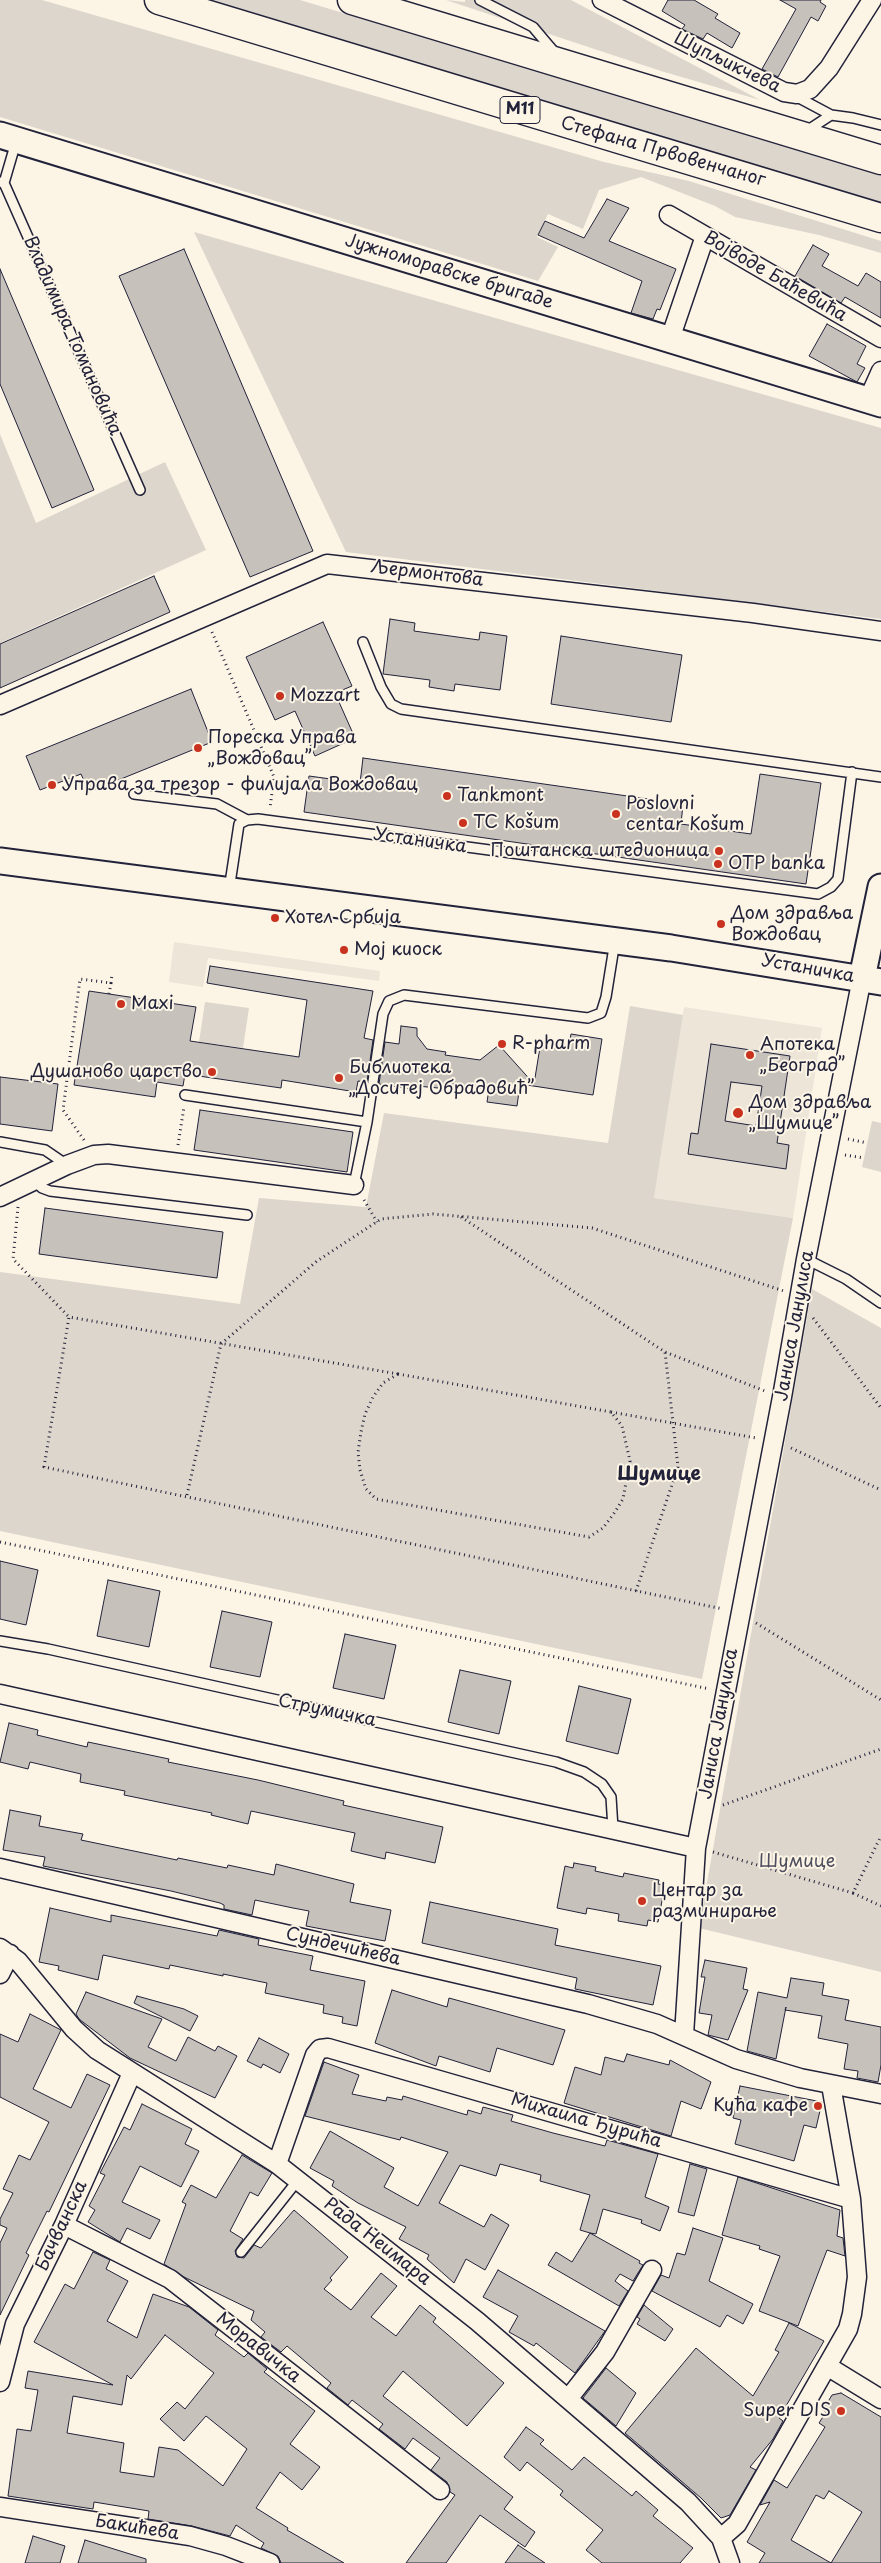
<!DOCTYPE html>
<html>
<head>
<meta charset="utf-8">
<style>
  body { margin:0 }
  canvas { display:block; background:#fcf5e5 }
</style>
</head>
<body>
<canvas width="881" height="2563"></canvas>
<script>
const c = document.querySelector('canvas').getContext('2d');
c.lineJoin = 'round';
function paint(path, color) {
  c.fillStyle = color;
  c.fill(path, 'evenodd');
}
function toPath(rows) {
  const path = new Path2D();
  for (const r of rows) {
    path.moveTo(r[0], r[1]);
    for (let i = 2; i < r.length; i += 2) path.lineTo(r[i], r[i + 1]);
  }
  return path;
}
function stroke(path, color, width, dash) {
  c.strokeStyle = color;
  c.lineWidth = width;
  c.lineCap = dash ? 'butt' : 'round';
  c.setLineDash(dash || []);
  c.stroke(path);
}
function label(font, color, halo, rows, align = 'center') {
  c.font = font + ' "Playpen Sans",sans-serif';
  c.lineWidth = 4;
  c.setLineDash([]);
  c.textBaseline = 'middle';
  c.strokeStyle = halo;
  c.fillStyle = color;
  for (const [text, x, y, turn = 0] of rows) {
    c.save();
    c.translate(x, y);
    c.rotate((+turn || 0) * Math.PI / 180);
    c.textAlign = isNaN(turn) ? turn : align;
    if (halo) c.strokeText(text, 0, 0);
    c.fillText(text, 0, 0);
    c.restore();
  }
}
paint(toPath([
  [174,942,380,971,379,981,208,958,203,987,169,982],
  [684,1007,822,1028,793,1218,654,1198]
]), '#ece5d8');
paint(toPath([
  [0,0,42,0,604,162,689,181,881,241,881,253,819,235,735,217,715,206,641,177,599,190,583,229,548,214,537,237,558,247,538,281,0,117],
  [209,0,300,0,881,175,881,204],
  [446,0,465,2,465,0,571,0,760,100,661,71],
  [194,232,881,428,881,619,346,552],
  [0,434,36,523,165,462,206,550,0,643],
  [205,1002,249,1008,243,1048,199,1042],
  [630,1006,683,1015,654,1198,793,1218,702,1679,0,1531,0,1272,240,1304,259,1198,366,1207,384,1113,608,1143],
  [872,1121,881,1123,881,1172,862,1167],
  [812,1289,881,1328,881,1972,699,1928]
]), '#dcd6cc');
const building = toPath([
  [668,0,694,0,718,14,715,18,740,33,732,48,707,33,703,39,682,29,685,25,662,11,668,0],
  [780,0,821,0,820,2,826,6,818,21,811,17,778,77,762,69,796,9,780,0],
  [607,199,629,208,609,241,676,269,660,310,657,309,653,319,631,313,642,281,538,235,545,221,584,238,607,199],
  [813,245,829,254,822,266,858,286,866,273,881,282,881,318,845,297,841,303,795,276,813,245],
  [184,249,313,551,250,577,119,276,184,249],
  [0,269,94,490,52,508,0,384,0,269],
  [827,324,866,346,857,364,865,368,857,382,809,356,827,324],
  [154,576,170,612,0,688,0,644,154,576],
  [390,619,415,623,414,631,479,640,480,632,507,636,500,690,455,684,454,691,429,687,430,680,383,674,390,619],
  [323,622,352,686,335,693,355,738,315,756,295,711,275,720,246,657,323,622],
  [561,636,682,655,671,722,551,704,561,636],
  [191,689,212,742,89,792,81,774,40,790,26,756,191,689],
  [363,758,683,804,681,824,751,834,760,774,821,783,806,884,304,812,309,776,360,783,363,758],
  [210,966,373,991,364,1038,373,1040,367,1082,358,1081,356,1092,282,1080,281,1088,185,1074,183,1086,157,1082,155,1097,74,1085,89,991,196,1007,190,1041,299,1057,307,1000,207,983,210,966],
  [401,1026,417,1028,417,1036,427,1049,446,1052,445,1055,480,1060,499,1045,534,1084,540,1047,568,1050,571,1034,602,1039,593,1095,520,1084,517,1106,487,1102,489,1089,445,1083,438,1088,417,1086,416,1090,379,1084,385,1042,399,1044,401,1026],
  [711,1044,790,1056,777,1143,789,1145,786,1169,688,1154,691,1133,698,1134,711,1044],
  [731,1082,762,1086,756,1126,725,1121,731,1082],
  [0,1077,58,1084,52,1131,0,1124,0,1077],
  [200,1110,353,1132,347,1172,194,1150,200,1110],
  [45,1208,223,1232,217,1278,39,1254,45,1208],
  [0,1561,38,1570,26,1625,0,1619,0,1561],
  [108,1580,160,1591,149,1647,97,1636,108,1580],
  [222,1611,272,1622,260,1677,210,1667,222,1611],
  [345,1634,396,1645,384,1699,333,1688,345,1634],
  [460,1670,511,1681,499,1734,448,1722,460,1670],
  [579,1686,631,1699,618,1754,566,1741,579,1686],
  [9,1723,38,1730,37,1735,87,1747,88,1742,169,1759,168,1762,258,1780,344,1801,343,1805,443,1827,435,1863,386,1852,385,1859,351,1851,355,1833,251,1811,248,1824,211,1815,212,1813,124,1795,125,1791,80,1782,81,1774,30,1762,28,1769,0,1762,9,1723],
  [10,1810,41,1816,39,1826,83,1834,81,1840,177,1860,178,1858,227,1868,228,1865,274,1875,276,1864,354,1884,350,1902,391,1910,385,1941,306,1926,309,1911,293,1908,255,1900,252,1915,224,1909,224,1905,220,1903,171,1891,43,1866,45,1857,3,1850,10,1810],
  [574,1863,596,1867,595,1871,623,1877,624,1873,659,1880,658,1884,665,1885,658,1922,648,1920,647,1926,618,1921,619,1914,587,1908,586,1914,557,1908,565,1866,573,1868,574,1863],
  [430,1902,558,1929,555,1945,661,1966,653,2005,575,1989,577,1978,422,1943,430,1902],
  [50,1908,111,1922,111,1915,217,1936,219,1930,259,1939,258,1945,313,1956,310,1970,365,1981,357,2026,342,2023,343,2017,323,2013,324,2005,265,1993,267,1983,223,1974,223,1976,170,1965,169,1969,103,1955,98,1980,58,1970,59,1966,39,1962,50,1908],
  [705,1960,747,1968,743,1989,748,1990,728,2040,708,2035,712,2015,699,2013,705,1977,701,1977,705,1960],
  [791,1978,824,1983,822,1995,849,2000,845,2020,881,2027,881,2065,878,2082,857,2078,858,2071,844,2069,848,2044,818,2038,822,2016,785,2010,786,2007,776,2059,747,2051,758,1992,787,1998,791,1978],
  [392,1990,447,2007,449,1998,565,2030,553,2065,497,2048,490,2072,439,2056,436,2066,375,2043,392,1990],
  [86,1992,162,2019,148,2047,176,2061,188,2037,215,2051,218,2046,237,2056,215,2098,130,2058,79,2019,76,2014,86,1992],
  [137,1996,184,2009,198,2016,190,2031,134,2003,137,1996],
  [30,2014,61,2030,33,2089,71,2108,87,2074,110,2085,49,2212,47,2211,26,2253,29,2255,0,2315,0,2243,7,2228,0,2225,0,2219,13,2193,3,2189,19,2155,30,2160,49,2122,0,2097,0,2034,18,2042,30,2014],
  [259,2038,289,2054,280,2073,263,2064,261,2068,247,2061,259,2038],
  [627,2054,669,2065,670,2060,711,2082,701,2109,681,2101,671,2136,564,2103,575,2067,601,2075,605,2057,624,2062,627,2054],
  [324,2062,359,2075,352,2094,386,2101,387,2097,402,2100,403,2096,467,2115,468,2110,481,2114,483,2107,513,2115,511,2121,553,2133,605,2146,607,2140,658,2154,645,2197,669,2207,660,2231,641,2223,642,2220,603,2209,596,2234,590,2233,640,2261,639,2263,643,2265,633,2281,620,2274,615,2281,628,2291,619,2306,548,2265,556,2252,572,2262,590,2233,580,2230,590,2195,540,2181,541,2175,500,2164,496,2176,460,2165,439,2203,484,2227,491,2214,509,2225,485,2270,466,2259,454,2283,427,2259,429,2255,399,2239,406,2227,358,2203,332,2186,334,2181,310,2168,330,2131,394,2168,384,2187,418,2206,448,2152,401,2137,400,2140,305,2116,324,2062],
  [740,2086,822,2102,816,2128,804,2125,794,2161,735,2144,741,2120,733,2118,740,2086],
  [142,2104,192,2129,185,2144,199,2151,181,2187,140,2166,122,2202,160,2220,150,2239,127,2228,120,2242,88,2222,95,2210,89,2206,105,2175,100,2173,124,2127,130,2130,142,2104],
  [242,2155,272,2173,258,2196,250,2192,230,2231,243,2239,235,2251,237,2257,244,2258,254,2245,261,2248,294,2210,348,2257,330,2278,332,2280,324,2289,351,2310,381,2273,397,2286,371,2317,396,2336,420,2305,436,2318,433,2322,504,2383,467,2426,403,2371,383,2396,513,2497,504,2509,535,2532,525,2547,480,2515,446,2563,406,2563,455,2495,450,2492,447,2482,431,2470,440,2458,413,2438,405,2449,379,2429,383,2424,352,2400,348,2405,327,2388,331,2383,287,2346,281,2352,261,2337,265,2332,251,2320,254,2311,184,2277,164,2264,186,2204,182,2202,191,2185,216,2198,242,2155],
  [690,2164,707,2169,694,2216,678,2212,690,2164],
  [738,2177,840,2210,837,2236,843,2238,845,2256,827,2250,798,2326,759,2311,780,2256,759,2249,760,2246,722,2235,738,2177],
  [693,2228,723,2238,709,2281,753,2304,743,2324,727,2315,720,2327,652,2291,661,2275,669,2278,677,2253,685,2255,693,2228],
  [93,2252,110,2260,106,2269,128,2281,107,2321,137,2338,153,2294,189,2307,218,2330,215,2335,244,2357,248,2353,267,2369,264,2372,315,2411,290,2444,320,2467,302,2490,280,2472,256,2508,288,2528,287,2530,344,2563,281,2563,278,2556,261,2548,264,2543,236,2525,230,2536,192,2526,148,2519,149,2511,94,2502,93,2509,8,2496,17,2429,31,2431,38,2390,25,2388,28,2371,113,2385,34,2342,65,2284,74,2289,93,2252],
  [165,2335,214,2373,185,2409,177,2402,160,2419,184,2441,206,2416,247,2449,223,2486,178,2450,159,2447,154,2477,120,2472,124,2443,67,2433,73,2396,122,2405,127,2375,131,2379,165,2335],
  [498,2270,605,2331,575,2373,536,2343,534,2346,509,2332,518,2316,483,2297,498,2270],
  [644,2305,673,2329,665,2341,637,2324,640,2319,637,2317,644,2305],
  [789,2323,824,2341,779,2418,783,2421,773,2439,750,2467,756,2470,730,2515,721,2518,701,2498,625,2433,696,2348,753,2396,779,2352,775,2350,789,2323],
  [606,2368,636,2393,616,2426,583,2398,606,2368],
  [841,2393,881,2417,881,2563,759,2563,765,2553,747,2542,770,2502,760,2505,774,2480,787,2488,825,2427,819,2423,826,2412,823,2410,832,2395,841,2393],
  [829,2491,862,2512,831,2563,791,2540,816,2495,824,2499,829,2491],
  [526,2427,544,2440,540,2444,572,2470,584,2457,632,2496,636,2491,658,2510,653,2516,693,2548,680,2563,602,2563,586,2550,603,2530,560,2495,563,2491,527,2462,520,2471,504,2457,526,2427],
  [33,2536,65,2546,60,2563,25,2563,33,2536],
  [85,2540,146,2559,146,2563,78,2563,85,2540],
  [518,2545,545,2563,505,2563,518,2545]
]);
paint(building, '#c6c1bb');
stroke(building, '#22223b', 1);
const lane = toPath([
  [480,0,533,27,555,53],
  [797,94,801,99,831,115],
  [805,132,831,115,853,118,881,125],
  [0,182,4,183,140,490],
  [4,183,16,142],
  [363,642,381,687,391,704,401,709,881,777],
  [134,794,217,804,247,820],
  [229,890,239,824,247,820,258,819,818,894,831,887,838,879,852,772],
  [185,1095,367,1122],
  [0,1142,45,1150,67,1165],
  [34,1180,42,1188,50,1191,247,1215],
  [354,1185,367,1122,383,1014,389,1001,404,995,588,1018,601,1013,606,997,615,941],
  [806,1259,846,1279,881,1303],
  [0,1641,48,1649,556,1762,584,1772,602,1784,611,1797,613,1829],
  [241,2252,298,2180]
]);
const street = toPath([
  [602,0,784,92,797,94,810,89,829,68,872,0],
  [669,215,881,338],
  [670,339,705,236],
  [868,400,881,371],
  [0,705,327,564,753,613,881,631],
  [0,1197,67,1165,94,1155,108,1154,354,1185],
  [0,1694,696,1848],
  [0,1868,588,2004,657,2024,736,2059,800,2078,881,2094],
  [0,1948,18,1961,74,2029,97,2050,277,2164,477,2321,688,2502,721,2538,730,2563],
  [0,1974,10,1954],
  [684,2035,696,1848,782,1397,806,1259,862,978],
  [277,2164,315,2055,320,2049,328,2048,851,2199],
  [64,2225,170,2279,440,2490],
  [827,2366,881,2399],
  [0,2382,15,2324,64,2225,132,2073],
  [568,2399,605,2352,652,2270],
  [0,2507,190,2536,226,2546,270,2563],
  [721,2538,737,2524,848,2329,852,2314,857,2277,851,2199,831,2085]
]);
const secondary = toPath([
  [0,135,881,404],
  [0,861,671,948,881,982],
  [862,978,881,887]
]);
const highway = toPath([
  [159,0,881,218],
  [352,0,881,160]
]);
stroke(lane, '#22223b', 12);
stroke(street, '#22223b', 21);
stroke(secondary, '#22223b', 29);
stroke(highway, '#22223b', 31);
stroke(toPath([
  [212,632,274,777,270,808],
  [111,983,112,974],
  [848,1139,867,1143],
  [84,1140,63,1110,80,979,111,983,109,994],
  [178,1145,184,1107],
  [845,1155,864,1158],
  [364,1200,377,1222],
  [18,1207,13,1259,69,1317],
  [461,1217,665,1352,765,1391],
  [813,1318,881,1408],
  [398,1374,69,1317,44,1467,723,1609],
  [398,1374,611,1412,622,1426,630,1461,623,1499,615,1512,603,1528,589,1537,376,1499,366,1489,360,1470,358,1452,361,1432,365,1414,373,1397,383,1383,398,1374],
  [611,1412,756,1438],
  [791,1448,881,1490],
  [187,1495,221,1344,317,1261,381,1219,433,1214,592,1228,784,1291],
  [0,1542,710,1689],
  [636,1591,678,1467,665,1352],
  [756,1623,881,1700],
  [723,1805,881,1749],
  [713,1852,853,1893,881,1836],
  [853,1893,881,1906]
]), '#22223b', 3, [1, 4]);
stroke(lane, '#fcf5e5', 9);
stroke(street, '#fcf5e5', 18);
stroke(secondary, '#fcf5e5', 25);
stroke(highway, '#fcf5e5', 28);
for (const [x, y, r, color] of [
  [280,696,5,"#c8321e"],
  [198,748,5,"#c8321e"],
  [52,785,5,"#c8321e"],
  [447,796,5,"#c8321e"],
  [616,814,5,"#c8321e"],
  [463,823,5,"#c8321e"],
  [719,851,5,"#c8321e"],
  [718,864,5,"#c8321e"],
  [275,918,5,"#c8321e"],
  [721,924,5,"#c8321e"],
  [344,950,5,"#c8321e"],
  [121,1004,5,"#c8321e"],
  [502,1044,5,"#c8321e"],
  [750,1055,5,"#c8321e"],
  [212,1072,5,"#c8321e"],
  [339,1078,5,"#c8321e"],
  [738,1113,6,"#c8321e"],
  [642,1901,5,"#c8321e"],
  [818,2106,5,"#c8321e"],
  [841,2411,5,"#c8321e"]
]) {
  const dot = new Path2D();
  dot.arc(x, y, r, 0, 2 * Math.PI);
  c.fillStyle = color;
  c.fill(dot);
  stroke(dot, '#fcf5e5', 2);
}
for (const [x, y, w] of [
  [520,110,40]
]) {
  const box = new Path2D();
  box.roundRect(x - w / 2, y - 13.5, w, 27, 4);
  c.fillStyle = '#fcf5e5';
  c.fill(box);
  stroke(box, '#22223b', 1);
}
label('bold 16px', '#22223b', null, [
  ["M11",520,110]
]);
label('18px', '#22223b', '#fcf5e5', [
  ["Шупљикчева",727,63,26],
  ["Стефана Првовенчаног",663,152,16],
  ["Јужноморавске бригаде",449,272,17],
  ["Војводе Баћевића",775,277,30],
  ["Владимира Томановића",72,336,66],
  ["Љермонтова",427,574,7],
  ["Устаничка",420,841,8],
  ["Устаничка",808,969,10],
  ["Јаниса Јанулиса",795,1326,-80],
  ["Струмичка",327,1711,12],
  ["Јаниса Јанулиса",719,1724,-80],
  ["Сундечићева",343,1947,13],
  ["Михаила Ђурића",586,2121,16],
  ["Бачванска",62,2226,-65],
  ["Рада Неимара",377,2242,38],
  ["Моравичка",258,2348,38],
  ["Бакићева",137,2528,9]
]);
label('18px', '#22223b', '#fcf5e5', [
  ["Mozzart",290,696],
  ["Пореска Управа",208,738],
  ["„Вождовац”",208,759],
  ["Управа за трезор - филијала Вождовац",62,785],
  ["Tankmont",457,796],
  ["Poslovni",626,804],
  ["centar Košum",626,825],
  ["TC Košum",473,823],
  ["Поштанска штедионица",709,851,"right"],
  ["OTP banka",728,864],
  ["Дом здравља",731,914],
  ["Вождовац",731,935],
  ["Хотел Србија",285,918],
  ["Мој киоск",354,950],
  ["Maxi",131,1004],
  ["R-pharm",512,1044],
  ["Апотека",760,1045],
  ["„Београд”",760,1066],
  ["Библиотека",349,1068],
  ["„Доситеј Обрадовић”",349,1089],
  ["Душаново царство",202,1072,"right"],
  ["Дом здравља",749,1103],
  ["„Шумице”",749,1124],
  ["Центар за",652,1891],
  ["разминирање",652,1912],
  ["Кућа кафе",808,2106,"right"],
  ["Super DIS",831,2411,"right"]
], 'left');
label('18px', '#504f5f', '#fcf5e5', [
  ["Шумице",797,1862]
]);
label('bold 19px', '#22223b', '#fcf5e5', [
  ["Шумице",659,1475]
]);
</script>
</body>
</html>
